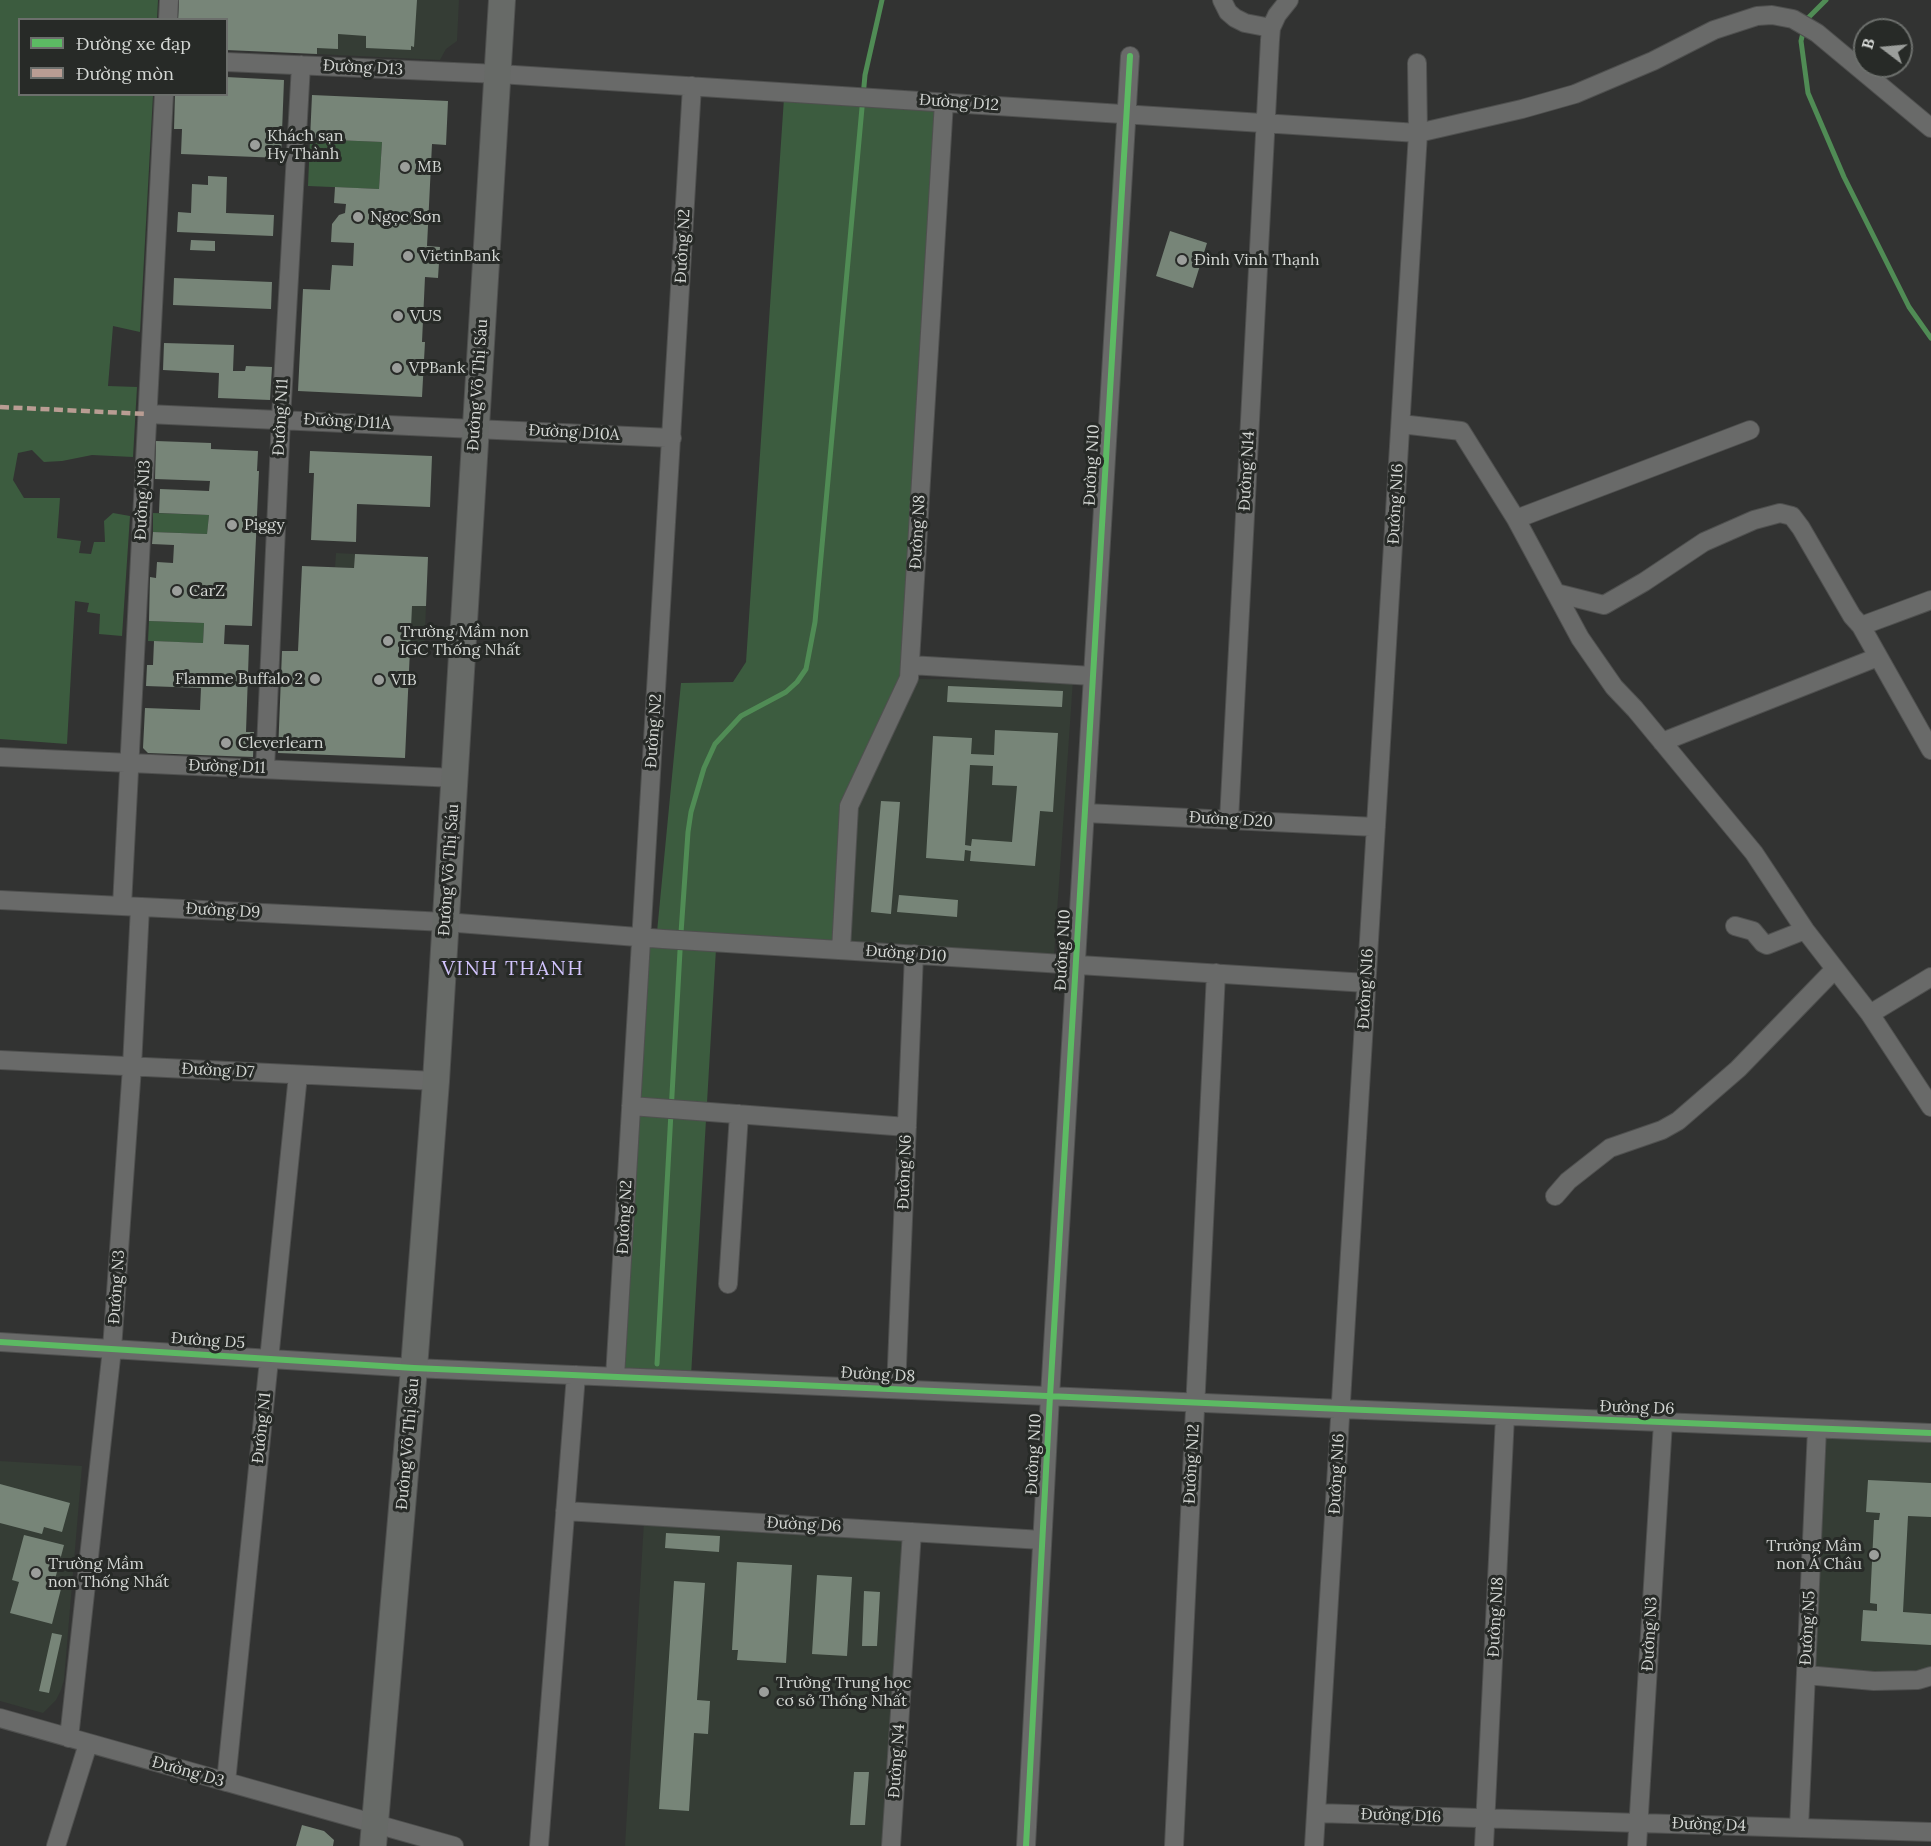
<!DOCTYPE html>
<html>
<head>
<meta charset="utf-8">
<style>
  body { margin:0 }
  #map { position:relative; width:1931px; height:1846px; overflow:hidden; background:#323332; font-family:Lora,serif }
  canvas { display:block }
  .legend { position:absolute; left:18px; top:18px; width:210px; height:78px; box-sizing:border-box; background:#272a27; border:2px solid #6c6f6c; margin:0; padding:8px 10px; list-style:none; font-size:18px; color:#d4d7d4 }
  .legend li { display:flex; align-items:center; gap:12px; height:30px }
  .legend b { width:30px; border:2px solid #6c6f6c }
  .north { position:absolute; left:1853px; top:18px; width:60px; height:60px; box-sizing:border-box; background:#272a27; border:2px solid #6c6f6c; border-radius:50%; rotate:286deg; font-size:16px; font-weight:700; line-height:24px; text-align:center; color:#d4d7d4 }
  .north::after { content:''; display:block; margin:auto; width:21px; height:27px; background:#9b9e9b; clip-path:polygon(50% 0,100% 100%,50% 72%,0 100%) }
</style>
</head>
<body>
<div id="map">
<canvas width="1931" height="1846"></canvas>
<ul class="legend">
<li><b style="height:8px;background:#5cba63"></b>Đường xe đạp</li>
<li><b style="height:8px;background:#b99d93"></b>Đường mòn</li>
</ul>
<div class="north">B</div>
</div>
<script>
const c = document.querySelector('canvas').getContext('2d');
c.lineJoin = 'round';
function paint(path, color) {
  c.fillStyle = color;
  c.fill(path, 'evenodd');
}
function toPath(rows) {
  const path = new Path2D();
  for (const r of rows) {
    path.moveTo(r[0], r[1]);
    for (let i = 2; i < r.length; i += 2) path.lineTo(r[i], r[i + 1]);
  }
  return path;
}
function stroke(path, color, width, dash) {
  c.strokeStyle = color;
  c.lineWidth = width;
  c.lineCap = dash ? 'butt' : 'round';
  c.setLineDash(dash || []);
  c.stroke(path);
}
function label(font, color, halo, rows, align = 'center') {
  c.font = font + ' Lora,serif';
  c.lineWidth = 6;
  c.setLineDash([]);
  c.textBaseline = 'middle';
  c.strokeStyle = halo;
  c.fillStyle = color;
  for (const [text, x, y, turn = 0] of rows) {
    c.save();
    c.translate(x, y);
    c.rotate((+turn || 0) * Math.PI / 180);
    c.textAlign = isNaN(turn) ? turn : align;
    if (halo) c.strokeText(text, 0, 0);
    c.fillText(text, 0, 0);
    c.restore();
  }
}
paint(toPath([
  [319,0,459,0,457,41,446,49,440,60,317,54],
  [336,553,355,554,354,568,335,567],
  [353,604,426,606,424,657,351,653],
  [916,679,1073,680,1054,956,848,945,856,807],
  [1823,1436,1931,1440,1931,1670,1917,1674,1812,1669],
  [0,1461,82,1466,64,1680,61,1690,56,1700,43,1713,0,1701],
  [644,1521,905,1538,885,1846,625,1846]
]), '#353d35');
paint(toPath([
  [0,0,158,0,157,19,20,20,20,94,153,95,140,332,113,326,108,386,137,387,133,457,92,455,62,461,44,462,32,450,18,453,13,480,24,498,60,498,57,538,81,541,79,553,91,554,94,542,105,542,104,521,113,513,130,516,122,636,99,634,100,614,87,612,89,603,75,601,67,744,0,739],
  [784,98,937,108,903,676,843,805,836,943,657,932,681,683,733,682,746,662],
  [310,139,382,142,379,189,308,186],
  [153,513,209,515,207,534,153,532],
  [149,621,204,623,203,643,148,641],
  [639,943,716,949,691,1376,622,1373]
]), '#3c5c3f');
stroke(toPath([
  [1826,0,1806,20,1801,41,1808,93,1844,177,1909,307,1931,338],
  [657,1364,681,933,688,832,691,812,704,768,715,744,741,716,786,692,797,682,806,669,815,622,865,75,882,0]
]), '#508c55', 5);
paint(toPath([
  [179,0,417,0,414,47,411,46,411,50,366,48,366,36,338,34,338,49,317,48,317,54,226,50,226,20,178,20],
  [226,77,284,80,281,158,181,154,182,129,174,129,175,94,226,94],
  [312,95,448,101,446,145,432,144,427,246,440,247,438,278,425,277,422,342,425,342,422,397,298,391,303,289,330,290,332,265,353,266,354,243,331,242,332,224,339,215,345,213,346,204,334,203,335,187,379,189,382,142,310,139],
  [208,176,227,177,226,213,274,215,273,236,177,232,178,212,191,213,192,184,208,185],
  [1170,231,1207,243,1193,288,1156,276],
  [191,240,215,241,215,251,190,250],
  [174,278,272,282,271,309,173,305],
  [164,343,234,345,233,371,245,371,246,366,272,367,270,400,218,398,219,373,163,370],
  [156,441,211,443,211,449,258,451,257,471,259,471,252,626,225,625,224,644,249,645,246,732,254,732,253,757,148,753,143,748,145,708,200,710,201,688,146,686,147,665,153,665,154,641,203,643,204,623,149,621,150,577,156,578,157,562,173,563,174,545,152,544,153,532,207,534,209,515,159,513,160,489,209,491,210,481,155,479],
  [310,451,432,456,430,507,357,504,356,542,311,540,314,473,309,473],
  [355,554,428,557,426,606,412,606,405,758,278,753,282,651,298,651,302,566,354,568],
  [948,686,1063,691,1062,707,947,702],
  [995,730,1058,733,1053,812,1040,811,1035,866,970,861,971,851,965,850,964,861,926,858,933,736,972,738,971,754,994,755],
  [970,765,993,766,992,785,1017,786,1012,842,972,839,971,846,965,845],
  [881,801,900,802,891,914,871,912],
  [899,895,958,900,957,917,897,912],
  [1868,1480,1931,1483,1931,1517,1908,1516,1903,1612,1931,1614,1931,1645,1861,1641,1863,1610,1877,1611,1877,1604,1870,1603,1874,1520,1879,1520,1880,1513,1866,1512],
  [0,1484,70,1503,62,1532,44,1527,42,1534,0,1523],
  [666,1533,720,1536,719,1552,665,1548],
  [24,1535,64,1545,53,1587,61,1589,52,1624,10,1613,19,1582,12,1580],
  [737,1562,792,1565,786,1663,737,1660,738,1650,732,1650],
  [817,1575,852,1577,847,1656,812,1654],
  [674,1581,705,1583,697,1700,710,1701,708,1734,694,1733,689,1811,659,1809],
  [864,1591,880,1592,877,1646,862,1646],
  [52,1633,62,1635,49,1693,39,1691],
  [854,1772,869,1772,865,1825,850,1825],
  [302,1825,324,1831,334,1840,333,1846,296,1846]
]), '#778578');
const street = toPath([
  [1222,0,1228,12,1235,18,1245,23,1271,28],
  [168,20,169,0],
  [226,62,499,74,1418,133,1522,109,1575,94,1653,61,1714,30,1757,16,1772,15,1793,19,1817,33,1931,128],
  [147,414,672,438],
  [1401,424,1461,431,1516,519,1580,638,1614,687,1635,709,1754,853,1805,930,1870,1014,1931,1107],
  [1516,519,1750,430],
  [1556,593,1604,605,1644,582,1704,542,1754,520,1780,513,1792,516,1801,528,1852,616,1861,626,1931,600],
  [1861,626,1931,750],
  [910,665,1093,676],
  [1662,742,1878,657],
  [0,757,455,778],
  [265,769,281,419,301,65],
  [1085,813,1376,827],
  [1229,820,1270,40,1271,28,1277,15,1289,0],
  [0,900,445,922,663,939,1367,983],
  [122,906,164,94],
  [1735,926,1753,931,1763,943,1767,945,1805,930],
  [841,950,849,806,909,678,944,102],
  [1870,1014,1931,977],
  [0,1060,436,1081],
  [631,1106,907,1127],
  [1555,1196,1568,1181,1610,1148,1662,1130,1678,1121,1738,1069,1835,969],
  [728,1284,739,1114],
  [0,1342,414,1368,1341,1409,1931,1433],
  [615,1377,692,86],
  [896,1389,914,954],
  [565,1511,1042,1540],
  [1806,1675,1874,1681,1918,1680,1931,1676],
  [0,1718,454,1846],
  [69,1738,112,1349,132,1067,140,907],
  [226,1782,298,1075],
  [1316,1813,1931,1832],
  [1799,1828,1817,1429],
  [56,1846,88,1744],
  [539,1846,576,1375],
  [891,1846,912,1532],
  [1026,1846,1050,1396,1130,56],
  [1174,1846,1216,973],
  [1314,1846,1418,133,1417,63],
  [1484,1846,1505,1416],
  [1637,1846,1663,1422]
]);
const secondary = toPath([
  [373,1846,414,1368,436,1081,502,0]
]);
stroke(street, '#4f504f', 20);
stroke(secondary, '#4f504f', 28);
stroke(street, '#696a69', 18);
stroke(secondary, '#676a67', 26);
stroke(toPath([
  [0,407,147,414]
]), '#b99d93', 4.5, [9, 4.5]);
stroke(toPath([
  [0,1342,414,1368,1341,1409,1931,1433],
  [1026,1846,1050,1396,1130,56]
]), '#5cba63', 6);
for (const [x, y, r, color] of [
  [255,145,6,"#9b9e9b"],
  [405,167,6,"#9b9e9b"],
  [358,217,6,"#9b9e9b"],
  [408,256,6,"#9b9e9b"],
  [1182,260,6,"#9b9e9b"],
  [398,316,6,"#9b9e9b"],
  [397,368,6,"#9b9e9b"],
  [232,525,6,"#9b9e9b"],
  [177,591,6,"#9b9e9b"],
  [388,641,6,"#9b9e9b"],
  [315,679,6,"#9b9e9b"],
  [379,680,6,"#9b9e9b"],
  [226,743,6,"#9b9e9b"],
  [1874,1555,6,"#9b9e9b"],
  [36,1573,6,"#9b9e9b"],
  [764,1692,6,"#9b9e9b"]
]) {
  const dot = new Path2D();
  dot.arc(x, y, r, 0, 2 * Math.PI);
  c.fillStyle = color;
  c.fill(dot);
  stroke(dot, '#272a27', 2);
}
label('16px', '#d4d7d4', '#272a27', [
  ["Đường D13",363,68,3],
  ["Đường D12",959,103,4],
  ["Đường N2",683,246,-87],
  ["Đường Võ Thị Sáu",478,385,-86],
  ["Đường N11",281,417,-87],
  ["Đường D11A",347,422,3],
  ["Đường D10A",574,433,3],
  ["Đường N10",1092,465,-87],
  ["Đường N14",1247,471,-87],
  ["Đường N13",143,500,-87],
  ["Đường N16",1396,504,-87],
  ["Đường N8",918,532,-87],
  ["Đường N2",654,731,-86],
  ["Đường D11",227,767,2],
  ["Đường D20",1231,820,3],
  ["Đường Võ Thị Sáu",449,870,-86],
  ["Đường D9",223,911,3],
  ["Đường N10",1063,950,-87],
  ["Đường D10",906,954,4],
  ["Đường N16",1366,989,-87],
  ["Đường D7",218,1071,3],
  ["Đường N6",905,1172,-88],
  ["Đường N2",625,1217,-87],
  ["Đường N3",117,1287,-86],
  ["Đường D5",208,1341,4],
  ["Đường D8",878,1375,3],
  ["Đường D6",1637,1408,2],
  ["Đường N1",262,1428,-84],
  ["Đường Võ Thị Sáu",408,1444,-85],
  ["Đường N10",1034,1454,-87],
  ["Đường N12",1192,1464,-87],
  ["Đường N16",1337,1474,-87],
  ["Đường D6",804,1525,3],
  ["Đường N18",1496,1617,-87],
  ["Đường N5",1808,1628,-87],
  ["Đường N3",1650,1634,-87],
  ["Đường N4",897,1761,-86],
  ["Đường D3",188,1772,16],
  ["Đường D16",1401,1816,2],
  ["Đường D4",1709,1825,2]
]);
label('16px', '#d4d7d4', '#272a27', [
  ["Khách sạn",267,136],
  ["Hy Thành",267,154],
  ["MB",417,167],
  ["Ngọc Sơn",370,217],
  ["VietinBank",420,256],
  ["Đình Vinh Thạnh",1194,260],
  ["VUS",410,316],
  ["VPBank",409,368],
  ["Piggy",244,525],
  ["CarZ",189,591],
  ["Trường Mầm non",400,632],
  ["IGC Thống Nhất",400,650],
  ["Flamme Buffalo 2",303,679,"right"],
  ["VIB",391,680],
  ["Cleverlearn",238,743],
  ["Trường Mầm",1862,1546,"right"],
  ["non Á Châu",1862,1564,"right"],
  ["Trường Mầm",48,1564],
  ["non Thống Nhất",48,1582],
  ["Trường Trung học",776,1683],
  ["cơ sở Thống Nhất",776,1701]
], 'left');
c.letterSpacing = '1.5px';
label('20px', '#d2c4fd', '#272a27', [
  ["VINH THẠNH",513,969]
]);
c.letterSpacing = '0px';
</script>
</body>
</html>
